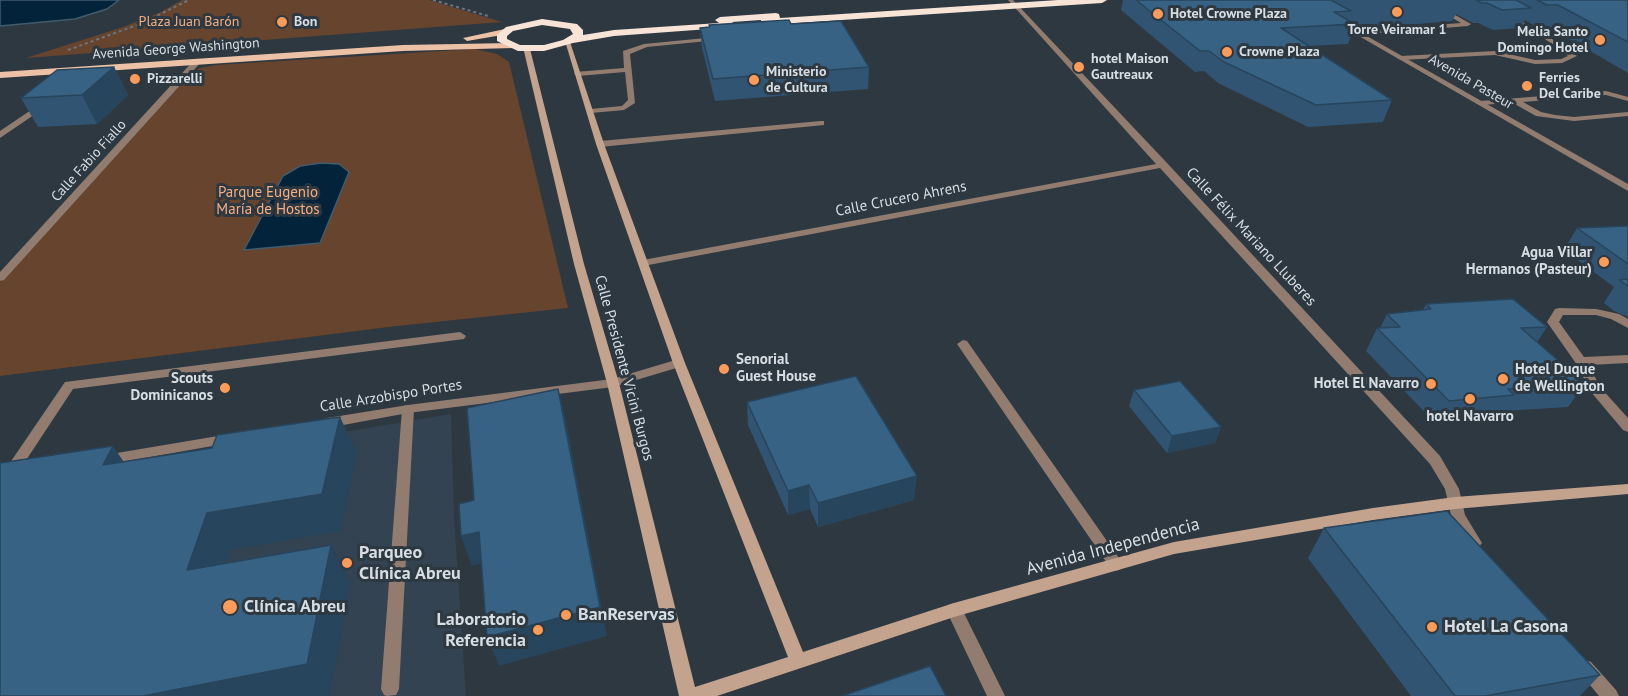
<!DOCTYPE html>
<html>
<head>
<meta charset="utf-8">
<style>
  body { margin:0 }
  canvas { display:block; background:#2d3841 }
</style>
</head>
<body>
<canvas width="1628" height="696"></canvas>
<script>
const c = document.querySelector('canvas').getContext('2d');
c.lineJoin = 'round';
function paint(path, color) {
  c.fillStyle = color;
  c.fill(path, 'evenodd');
}
function toPath(rows) {
  const path = new Path2D();
  for (const r of rows) {
    path.moveTo(r[0], r[1]);
    for (let i = 2; i < r.length; i += 2) path.lineTo(r[i], r[i + 1]);
  }
  return path;
}
function stroke(path, color, width, dash) {
  c.strokeStyle = color;
  c.lineWidth = width;
  c.lineCap = dash ? 'butt' : 'round';
  c.setLineDash(dash || []);
  c.stroke(path);
}
function label(font, color, halo, rows, align = 'center') {
  c.font = font + ' "PT Sans",sans-serif';
  c.lineWidth = 6;
  c.setLineDash([]);
  c.textBaseline = 'middle';
  c.strokeStyle = halo;
  c.fillStyle = color;
  for (const [text, x, y, turn = 0] of rows) {
    c.save();
    c.translate(x, y);
    c.rotate((+turn || 0) * Math.PI / 180);
    c.textAlign = isNaN(turn) ? turn : align;
    if (halo) c.strokeText(text, 0, 0);
    c.fillText(text, 0, 0);
    c.restore();
  }
}
paint(toPath([
  [451,414,454,517,466,696,0,696,0,490]
]), '#334351');
paint(toPath([
  [182,0,429,0,502,22,26,58,123,27,159,13],
  [475,49,497,54,509,62,568,308,388,327,0,376,0,282,190,74,200,68,216,65]
]), '#67442d');
const water = toPath([
  [0,0,119,0,107,9,75,19,0,26,0,0],
  [321,163,339,164,349,172,320,243,244,250,283,176,300,166,321,163]
]);
paint(water, '#02233a');
stroke(water, '#425b6d', 1.5);
stroke(toPath([
  [433,0,488,16],
  [68,50,140,24,189,0]
]), '#6d767e', 2, [3, 3]);
paint(toPath([
  [1441,7,1471,24,1468,26,1358,35,1355,33,1358,31,1461,23,1439,10,1439,8,1441,7],
  [1510,15,1549,37,1577,56,1562,63,1535,64,1495,55,1401,60,1397,58,1401,56,1495,51,1535,60,1561,59,1568,56,1545,39,1508,18,1507,17,1510,15],
  [716,37,719,39,718,40,647,47,630,54,635,103,624,110,591,113,587,111,591,109,622,106,628,100,625,72,578,76,574,74,575,72,624,68,623,51,644,44,716,37],
  [1606,91,1628,97,1628,101,1606,95,1523,102,1541,112,1555,115,1574,117,1628,112,1628,116,1574,121,1536,116,1513,103,1480,105,1476,103,1480,101,1606,91],
  [821,121,824,121,824,125,600,147,596,144,600,141,821,121],
  [1559,308,1596,309,1619,314,1628,319,1628,328,1611,319,1596,315,1563,315,1559,322,1584,357,1628,355,1628,363,1589,365,1600,387,1628,418,1628,432,1623,430,1591,392,1575,362,1547,322,1555,309,1559,308],
  [460,332,466,336,464,339,73,389,15,477,10,478,5,477,3,473,65,382,460,332],
  [408,405,413,406,414,409,399,689,396,695,387,696,384,695,381,689,402,409,403,406,408,405]
]), '#917c6f');
paint(toPath([
  [1008,0,1013,0,1167,163,1440,456,1459,489,1465,515,1482,543,1479,547,1474,549,1469,547,1460,534,1451,515,1445,489,1430,464,1160,168,643,266,639,265,638,263,643,260,1156,164,1008,0],
  [1338,22,1342,22,1628,184,1628,191,1338,24,1338,22],
  [195,59,202,61,4,280,0,281,0,272,195,59],
  [40,104,47,106,0,138,0,131,40,104],
  [963,340,967,341,1121,561,1124,565,1121,569,1116,571,1111,569,957,344,963,340],
  [679,359,685,363,683,366,613,387,408,413,327,428,322,426,320,423,322,420,327,418,408,405,612,379,679,359],
  [230,434,235,436,237,439,235,442,105,465,100,464,98,460,100,456,105,455,230,434],
  [954,603,960,605,1005,696,987,696,946,610,948,605,954,603],
  [1585,660,1591,662,1616,690,1619,696,1599,696,1576,668,1579,662,1585,660]
]), '#917c6f');
paint(toPath([
  [565,41,570,42,604,144,685,363,803,652,954,603,1174,542,1373,508,1455,497,1628,484,1628,494,1455,509,1373,520,1174,554,954,617,717,696,679,696,607,383,574,264,523,47,530,49,584,264,619,383,695,687,788,657,673,363,596,144,565,41]
]), '#c4a38e');
paint(toPath([
  [505,29,508,30,508,34,467,41,463,38,505,29],
  [510,43,513,44,513,48,403,51,0,78,0,72,403,45,510,43]
]), '#ecc1a6');
paint(toPath([
  [1058,0,1107,0,1102,3,765,25,761,24,761,20,732,22,737,25,736,27,614,36,573,43,544,51,518,51,497,41,497,35,506,27,542,19,577,24,583,30,583,35,614,30,719,23,715,20,720,17,776,13,779,14,780,18,1058,0],
  [542,25,570,29,573,34,563,40,544,45,520,45,507,39,507,36,513,31,542,25]
]), '#f8e3d7');
paint(toPath([
  [1123,0,1628,0,1628,73,1547,26,1536,27,1525,20,1521,28,1493,30,1478,23,1473,23,1456,14,1452,21,1360,29,1355,26,1348,44,1309,46,1392,100,1383,122,1308,127,1218,83,1204,71,1195,72,1121,10],
  [791,24,869,67,868,89,715,101,702,48,700,28,709,27,709,25],
  [114,67,128,95,97,124,38,127,21,98],
  [1628,226,1628,317,1614,311,1604,303,1614,287,1564,250,1577,228],
  [1426,304,1547,327,1537,342,1585,384,1568,407,1504,411,1499,418,1436,424,1366,351,1377,328,1380,328,1387,314,1423,310],
  [1134,390,1221,427,1215,443,1167,453,1129,406],
  [747,402,914,500,818,527,810,509,788,515,748,425],
  [1324,528,1600,675,1580,696,1411,696,1308,558]
]), '#305472');
paint(toPath([
  [114,67,128,95,97,124,82,95],
  [558,389,565,417,607,636,499,666,487,637],
  [340,417,357,453,341,531,230,550,213,607,187,570,207,513],
  [1221,427,1215,443,1167,453,1172,436],
  [113,446,138,483,103,465],
  [917,476,914,500,818,527,818,503],
  [809,485,810,509,788,515,788,491],
  [479,532,490,561,472,566,461,536],
  [331,545,351,582,330,696,143,696]
]), '#27455c');
const building = toPath([
  [1136,0,1331,0,1351,11,1334,12,1355,24,1281,28,1392,100,1316,105,1224,62,1209,51,1200,51,1136,0],
  [1476,0,1516,0,1531,8,1502,10,1487,3,1482,3,1476,0],
  [1537,0,1628,0,1628,42,1558,5,1547,5,1537,0],
  [789,20,791,24,841,21,869,67,713,79,700,28,710,27,709,25,789,20],
  [114,67,82,95,21,98,57,70,114,67],
  [1628,226,1628,264,1577,228,1628,226],
  [1628,279,1628,286,1619,280,1628,279],
  [1513,299,1547,327,1521,328,1585,384,1508,389,1514,395,1449,401,1377,328,1400,327,1387,314,1431,309,1426,304,1513,299],
  [856,376,917,476,818,503,809,485,788,491,747,402,856,376],
  [1180,381,1221,427,1172,436,1134,390,1180,381],
  [558,389,600,607,487,637,479,532,461,536,459,504,474,500,467,408,558,389],
  [340,417,322,494,207,513,187,570,331,545,307,664,143,696,0,696,0,463,113,446,103,465,212,448,217,435,340,417],
  [1447,511,1600,675,1485,696,1455,696,1324,528,1447,511],
  [930,666,946,696,842,696,930,666]
]);
paint(building, '#386284');
stroke(building, '#27455c', 1.5);
for (const [x, y, r, color] of [
  [1397,12,6,"#fe9b59"],
  [1158,14,6,"#fe9b59"],
  [282,22,6,"#fe9b59"],
  [1600,40,6,"#fe9b59"],
  [1227,52,6,"#fe9b59"],
  [1079,67,6,"#fe9b59"],
  [135,79,6,"#fe9b59"],
  [754,80,6,"#fe9b59"],
  [1527,86,6,"#fe9b59"],
  [1604,262,6,"#fe9b59"],
  [724,369,6,"#fe9b59"],
  [1503,379,6,"#fe9b59"],
  [1431,384,6,"#fe9b59"],
  [225,388,6,"#fe9b59"],
  [1470,399,6,"#fe9b59"],
  [347,563,6,"#fe9b59"],
  [230,607,8,"#fe9b59"],
  [566,615,6,"#fe9b59"],
  [1432,627,6,"#fe9b59"],
  [538,630,6,"#fe9b59"]
]) {
  const dot = new Path2D();
  dot.arc(x, y, r, 0, 2 * Math.PI);
  c.fillStyle = color;
  c.fill(dot);
  stroke(dot, '#2d3841', 2);
}
label('bold 14px', '#d6dde3', '#2d3841', [
  ["Hotel Crowne Plaza",1170,14],
  ["Bon",294,22],
  ["Torre Veiramar 1",1397,30,"center"],
  ["Melia Santo",1588,32,"right"],
  ["Domingo Hotel",1588,48,"right"],
  ["Crowne Plaza",1239,52],
  ["hotel Maison",1091,59],
  ["Gautreaux",1091,75],
  ["Ministerio",766,72],
  ["de Cultura",766,88],
  ["Ferries",1539,78],
  ["Del Caribe",1539,94],
  ["Pizzarelli",147,79]
], 'left');
label('14px', '#f5ae82', '#2d3841', [
  ["Plaza Juan Barón",189,22]
]);
label('14px', '#d6dde3', '#2d3841', [
  ["Avenida George Washington",176,49,-4],
  ["Avenida Pasteur",1471,82,30],
  ["Calle Fabio Fiallo",89,161,-48]
]);
label('15px', '#f5ae82', '#2d3841', [
  ["Parque Eugenio",268,193],
  ["María de Hostos",268,210]
]);
label('15px', '#d6dde3', '#2d3841', [
  ["Calle Crucero Ahrens",901,199,-11],
  ["Calle Félix Mariano Lluberes",1251,237,47],
  ["Calle Presidente Vicini Burgos",624,368,75],
  ["Calle Arzobispo Portes",391,396,-9]
]);
label('bold 15px', '#d6dde3', '#2d3841', [
  ["Agua Villar",1592,253],
  ["Hermanos (Pasteur)",1592,270],
  ["Senorial",736,360,"left"],
  ["Guest House",736,377,"left"],
  ["Hotel Duque",1515,370,"left"],
  ["de Wellington",1515,387,"left"],
  ["Scouts",213,379],
  ["Dominicanos",213,396],
  ["Hotel El Navarro",1419,384],
  ["hotel Navarro",1470,417,"center"]
], 'right');
label('18px', '#d6dde3', '#2d3841', [
  ["Avenida Independencia",1113,547,-15]
]);
label('bold 18px', '#d6dde3', '#2d3841', [
  ["Parqueo",359,553],
  ["Clínica Abreu",359,574],
  ["Clínica Abreu",244,607],
  ["BanReservas",578,615],
  ["Laboratorio",526,620,"right"],
  ["Referencia",526,641,"right"],
  ["Hotel La Casona",1444,627]
], 'left');
</script>
</body>
</html>
